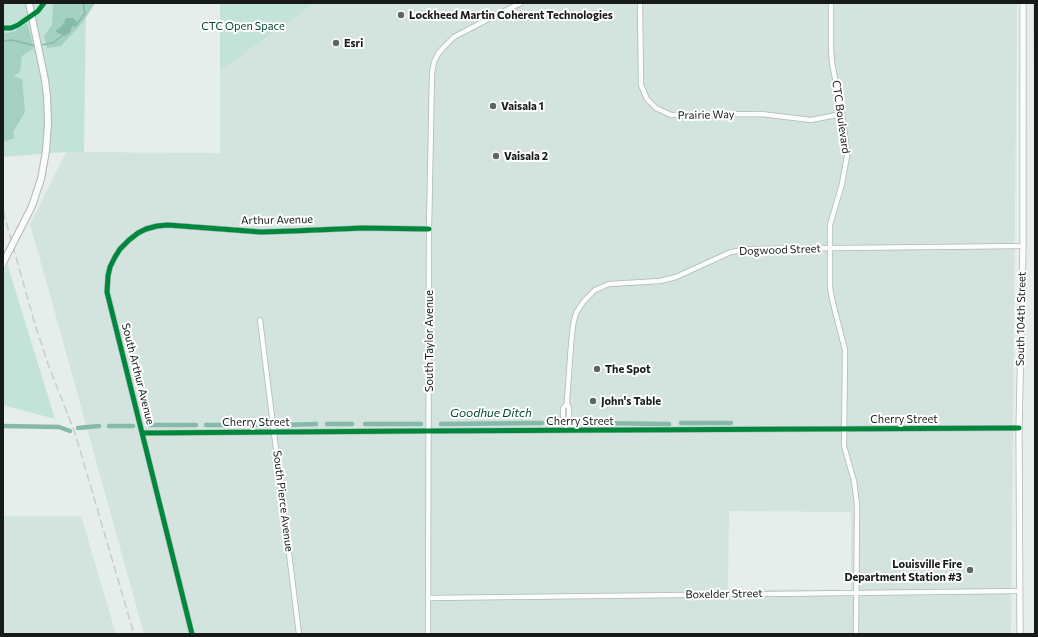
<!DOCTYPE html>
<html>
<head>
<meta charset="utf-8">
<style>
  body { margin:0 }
  #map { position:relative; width:1038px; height:637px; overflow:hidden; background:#e6eeeb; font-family:Commissioner,sans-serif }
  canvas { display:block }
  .frame { position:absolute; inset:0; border:4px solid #161b19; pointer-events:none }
</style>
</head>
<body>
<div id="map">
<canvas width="1038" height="637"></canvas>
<div class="frame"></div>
</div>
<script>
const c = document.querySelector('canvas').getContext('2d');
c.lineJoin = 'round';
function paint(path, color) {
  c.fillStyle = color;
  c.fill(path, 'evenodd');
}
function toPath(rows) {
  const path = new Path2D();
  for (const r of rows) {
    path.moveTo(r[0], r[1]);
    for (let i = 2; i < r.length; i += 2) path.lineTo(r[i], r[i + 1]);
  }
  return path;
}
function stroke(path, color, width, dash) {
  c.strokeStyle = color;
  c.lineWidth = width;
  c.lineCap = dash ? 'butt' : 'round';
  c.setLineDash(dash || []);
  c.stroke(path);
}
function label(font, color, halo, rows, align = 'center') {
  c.font = font + ' Commissioner,sans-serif';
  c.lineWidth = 4;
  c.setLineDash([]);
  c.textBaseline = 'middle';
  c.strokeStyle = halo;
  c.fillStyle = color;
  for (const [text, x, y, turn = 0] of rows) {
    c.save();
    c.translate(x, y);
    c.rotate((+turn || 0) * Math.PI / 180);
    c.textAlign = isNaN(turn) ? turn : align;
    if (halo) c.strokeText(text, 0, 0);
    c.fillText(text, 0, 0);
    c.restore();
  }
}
paint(toPath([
  [315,3,1017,3,1011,634,144,634,47,284,30,225,66,152,220,153,220,71],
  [729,511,851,512,851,590,728,589],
  [3,516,81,516,116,634,3,634]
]), '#d3e3dd');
paint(toPath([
  [3,3,86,3,84,152,66,152,3,157],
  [220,3,315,3,220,71],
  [1033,3,1035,3,1035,157],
  [3,250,55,419,3,405]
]), '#c4e3d8');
paint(toPath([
  [53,3,95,3,83,22,61,46,47,48,44,36,52,25],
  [27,23,34,48,22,56,20,72,14,76,22,79,25,112,13,132,15,138,3,142,3,33,13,32]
]), '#a5d1c2');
paint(toPath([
  [66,18,74,18,74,20,76,20,77,24,76,27,72,26,70,33,67,34,65,36,56,32,56,30,62,26]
]), '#85baa8');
stroke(toPath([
  [77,24,85,13,83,3],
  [3,41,12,40,36,46],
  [40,45,53,43,64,34]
]), '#85baa8', 1.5);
stroke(toPath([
  [590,423,669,424],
  [681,423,731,423],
  [327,424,352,424],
  [365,424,421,424],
  [441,424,542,423],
  [149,425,196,425],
  [206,425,234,425],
  [243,425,266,425],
  [285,425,316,424],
  [3,426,59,427,70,431],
  [109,426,133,426],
  [78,428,99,426]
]), '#85baa8', 4.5);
const minor = toPath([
  [640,3,641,85,647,99,656,108,671,115,761,114,811,120,842,114],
  [831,3,831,48,832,63,842,114,846,142,847,156,842,184,830,225,830,287,832,299,845,350,844,446,854,481,857,504,856,634],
  [260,320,299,634],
  [566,422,563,418,563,408,567,404],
  [566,431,566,422,569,419,569,407,567,404,567,401,571,345,573,325,576,313,584,301,595,290,609,284,660,281,676,277,731,252,749,249,1023,246],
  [142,433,422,431,1019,428],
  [429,598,1020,591],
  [192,634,107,292,108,276,110,267,115,257,120,249,129,240,138,233,146,229,157,226,168,225,261,232,293,231,363,228,429,229],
  [428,634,429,229,432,73,434,62,438,54,442,49,454,37,496,15,521,3]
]);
const tertiary = toPath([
  [1020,634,1019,428,1023,246,1023,3]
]);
const secondary = toPath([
  [26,218,32,206,41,179,46,151,48,123,47,96,45,80,29,3]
]);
stroke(minor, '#b1b7b5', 6);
stroke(tertiary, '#b1b7b5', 7);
stroke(secondary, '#b1b7b5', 8);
stroke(minor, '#fbfcfc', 4.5);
stroke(tertiary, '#fbfcfc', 5.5);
stroke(secondary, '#fbfcfc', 6);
stroke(toPath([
  [3,211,34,321,48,364,75,433,134,634]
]), '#c9cbcb', 1.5, [8, 4]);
const secondaryBridge = toPath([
  [3,263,26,218]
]);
stroke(secondaryBridge, '#b1b7b5', 8, []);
stroke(secondaryBridge, '#fbfcfc', 6);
stroke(toPath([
  [3,28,11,28,18,25,38,11,44,3],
  [142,433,422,431,1019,428],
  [192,634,107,292,108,276,110,267,115,257,120,249,129,240,138,233,146,229,157,226,168,225,261,232,293,231,363,228,429,229]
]), '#00873e', 5);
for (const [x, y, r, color] of [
  [401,15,4,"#5f6562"],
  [336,43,4,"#5f6562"],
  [493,106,4,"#5f6562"],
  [496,156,4,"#5f6562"],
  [597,369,4,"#5f6562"],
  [593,401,4,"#5f6562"],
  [970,570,4,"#5f6562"]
]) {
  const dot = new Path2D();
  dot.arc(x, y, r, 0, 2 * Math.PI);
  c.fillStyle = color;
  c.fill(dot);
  stroke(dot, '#fff', 1.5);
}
label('bold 11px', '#161b19', '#fff', [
  ["Lockheed Martin Coherent Technologies",409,15],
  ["Esri",344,43],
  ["Vaisala 1",501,106],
  ["Vaisala 2",504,156],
  ["The Spot",605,369],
  ["John's Table",601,401],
  ["Louisville Fire",962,564,"right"],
  ["Department Station #3",962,577,"right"]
], 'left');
label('11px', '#014433', '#fff', [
  ["CTC Open Space",243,26]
]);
label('11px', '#161b19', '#fff', [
  ["Prairie Way",706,115,-1],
  ["CTC Boulevard",841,117,82],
  ["Arthur Avenue",277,220,-1],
  ["Dogwood Street",780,250,-2],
  ["South 104th Street",1021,319,-89],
  ["South Taylor Avenue",429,341,-90],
  ["South Arthur Avenue",138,374,76],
  ["Cherry Street",904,419],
  ["Cherry Street",580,421],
  ["Cherry Street",256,422],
  ["South Pierce Avenue",283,501,83],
  ["Boxelder Street",724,594,-1]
]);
label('italic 12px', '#044635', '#fff', [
  ["Goodhue Ditch",491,413]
]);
</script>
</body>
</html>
